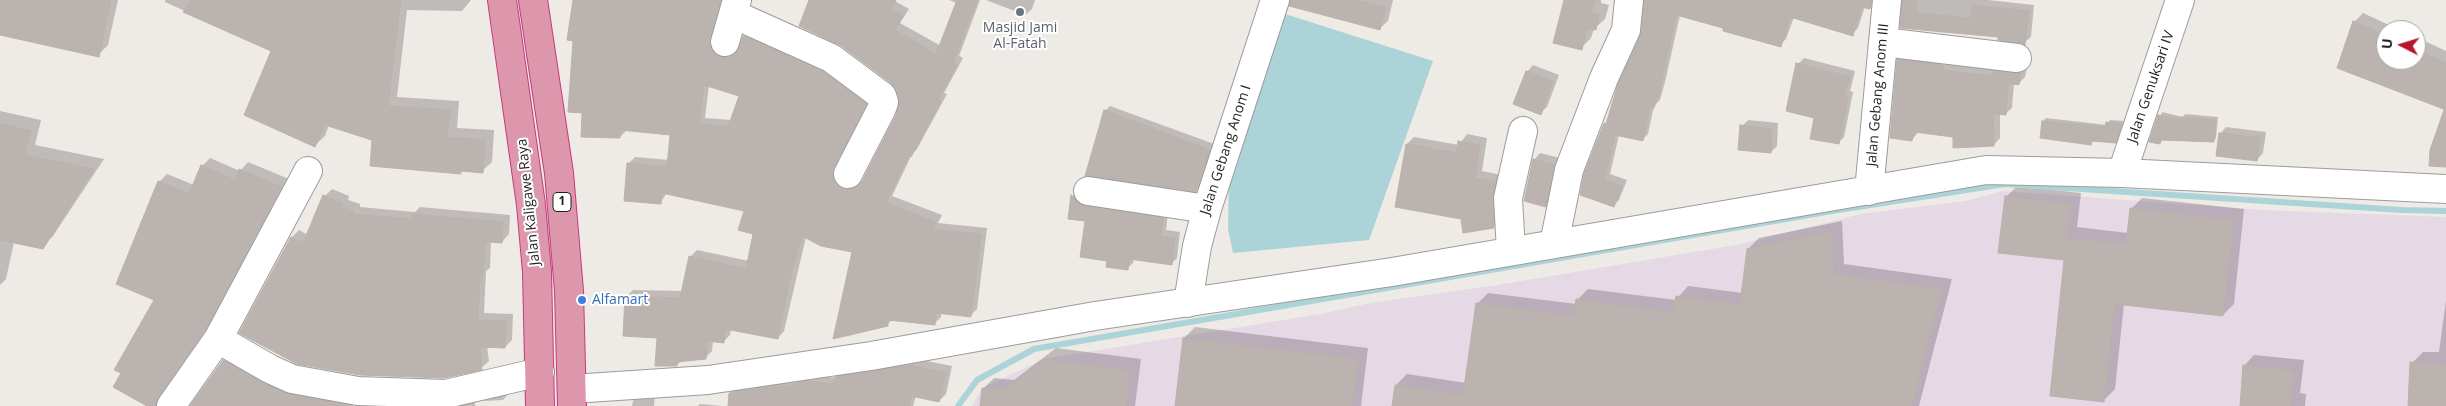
<!DOCTYPE html>
<html>
<head>
<meta charset="utf-8">
<style>
  body { margin:0 }
  #map { position:relative; width:2446px; height:406px; overflow:hidden; background:#eeeae6; font-family:"Open Sans",sans-serif }
  canvas { display:block }
  .north { position:absolute; left:2376px; top:20px; width:50px; height:50px; box-sizing:border-box; background:#fff; border:1px solid #a5a5a5; border-radius:50%; rotate:275deg; font-size:14px; font-weight:700; line-height:20px; text-align:center; color:#1f1f1f }
  .north::after { content:''; display:block; margin:auto; width:18px; height:22px; background:#b5182e; clip-path:polygon(50% 0,100% 100%,50% 72%,0 100%) }
</style>
</head>
<body>
<div id="map">
<canvas width="2446" height="406"></canvas>
<div class="north">U</div>
</div>
<script>
const c = document.querySelector('canvas').getContext('2d');
c.lineJoin = 'round';
function paint(path, color) {
  c.fillStyle = color;
  c.fill(path, 'evenodd');
}
function toPath(rows) {
  const path = new Path2D();
  for (const r of rows) {
    path.moveTo(r[0], r[1]);
    for (let i = 2; i < r.length; i += 2) path.lineTo(r[i], r[i + 1]);
  }
  return path;
}
function stroke(path, color, width, dash) {
  c.strokeStyle = color;
  c.lineWidth = width;
  c.lineCap = dash ? 'butt' : 'round';
  c.setLineDash(dash || []);
  c.stroke(path);
}
function label(font, color, halo, rows, align = 'center') {
  c.font = font + ' "Open Sans",sans-serif';
  c.lineWidth = 4;
  c.setLineDash([]);
  c.textBaseline = 'middle';
  c.strokeStyle = halo;
  c.fillStyle = color;
  for (const [text, x, y, turn = 0] of rows) {
    c.save();
    c.translate(x, y);
    c.rotate((+turn || 0) * Math.PI / 180);
    c.textAlign = isNaN(turn) ? turn : align;
    if (halo) c.strokeText(text, 0, 0);
    c.fillText(text, 0, 0);
    c.restore();
  }
}
paint(toPath([
  [2003,191,2262,210,2446,217,2446,406,972,406,982,388,1044,359,1320,314,1370,303,1491,286,1736,245,1861,214,1965,201]
]), '#e6d9e6');
paint(toPath([
  [1285,14,1433,61,1369,240,1233,253,1228,229,1229,174]
]), '#acd3d7');
paint(toPath([
  [0,0,118,0,108,45,98,55,0,33],
  [165,0,471,0,462,11,407,10,397,97,459,101,457,128,494,130,492,162,482,171,463,170,460,173,329,125,325,136,315,145,273,51,165,2],
  [574,0,725,0,728,51,739,50,744,36,751,30,830,65,872,97,856,183,863,181,897,116,900,106,898,91,810,0,893,0,909,9,900,23,941,46,957,3,949,0,980,0,959,56,963,58,944,93,947,94,917,149,912,154,892,196,942,215,938,223,987,228,977,309,971,315,941,312,941,317,934,324,893,319,887,325,853,251,806,237,784,331,778,338,731,329,730,335,723,342,713,341,712,351,705,358,682,360,677,365,658,336,626,297,633,290,683,291,690,257,697,250,749,261,754,233,746,210,667,193,660,203,628,164,635,157,669,160,671,134,627,130,620,137,583,111,574,40],
  [709,85,740,95,731,120,705,118],
  [986,0,1035,0,1032,9,1025,15],
  [1291,0,1393,0,1388,21,1379,29],
  [1565,0,1601,0,1601,3,1609,5,1605,19,1594,29,1591,38,1581,48],
  [1646,0,1876,0,1870,8,1865,6,1858,28,1852,34,1794,17,1786,39,1780,45,1680,15,1665,82,1660,100,1654,106,1648,134,1642,140,1619,135,1610,174,1627,180,1619,200,1613,206,1581,194,1605,124,1608,121,1643,32],
  [1902,0,1988,0,2034,5,2031,37,2024,43,2000,36,1901,27],
  [2363,13,2400,30,2386,30,2386,60,2416,60,2416,37,2446,51,2446,109,2339,67,2354,22],
  [1905,53,1949,63,1996,70,2001,65,2027,67,2025,77,2018,84,2014,83,2012,108,2005,114,2000,114,2000,138,1994,145,1919,131,1912,140,1898,60],
  [1804,58,1855,71,1850,91,1853,92,1844,137,1838,143,1816,117,1798,64],
  [1533,65,1559,75,1547,107,1540,113,1527,72],
  [1110,106,1214,144,1201,185,1196,190,1105,111],
  [0,111,41,120,35,145,104,159,53,236,42,247,14,242,6,279,0,285],
  [2162,112,2183,117,2185,114,2218,117,2216,138,2213,141,2163,140,2160,143,2151,141],
  [2046,118,2107,125,2110,120,2124,121,2115,141,2094,140,2091,143,2043,121],
  [1748,120,1778,123,1777,146,1771,152,1742,126],
  [2226,127,2266,132,2263,153,2257,160,2220,134],
  [1467,134,1487,138,1482,171,1502,175,1501,219,1493,227,1462,218,1407,144,1414,137,1459,145],
  [1540,153,1560,158,1552,199,1545,205,1534,160],
  [210,158,240,171,248,162,289,179,212,321,166,388,161,406,149,406,122,373,155,299,159,182,167,174,194,185,202,166],
  [2017,186,2081,193,2077,227,2128,233,2131,209,2142,198,2244,209,2234,304,2223,315,2124,304,2115,389,2104,400,2066,259,2006,197],
  [332,189,349,196,348,200,360,204,360,207,415,212,420,207,510,215,509,234,502,242,491,241,490,268,486,271,484,313,513,314,512,340,505,347,487,346,489,361,481,368,292,237,299,230,308,235,325,196],
  [1078,191,1168,213,1166,230,1180,232,1177,258,1171,264,1134,258,1133,263,1127,269,1108,260,1086,220,1070,217,1072,196],
  [1842,221,1844,264,1952,279,1919,406,1393,406,1396,385,1407,374,1466,383,1477,304,1488,293,1576,304,1577,300,1588,289,1676,300,1688,286,1743,293,1748,249,1759,238],
  [2446,300,2446,406,2409,406,2412,363,2423,352,2439,352],
  [1195,327,1368,348,1361,406,1176,406,1184,338],
  [1056,348,1141,359,1135,406,981,406,983,389,994,378,1014,380],
  [230,354,394,404,192,406],
  [2254,355,2304,360,2300,393,2306,394,2305,406,2240,406,2244,366],
  [916,359,952,366,946,394,939,401,916,396,913,406,729,406,730,393,737,386,815,375,836,378,843,371],
  [509,393,503,400,482,401,486,396],
  [655,394,654,406,632,406,633,401,639,395],
  [475,400,475,406,440,406],
  [700,404,722,406,698,406]
]), '#0003');
stroke(toPath([
  [958,406,977,380,1034,349,1832,211,2005,184,2402,210,2446,211]
]), '#acd3d7', 6);
const building = toPath([
  [0,0,111,0,99,57,0,35,0,0],
  [192,0,401,0,388,106,450,110,447,137,485,140,483,173,461,171,461,174,370,166,372,140,325,125,315,147,244,115,271,51,183,12,192,0],
  [573,0,721,0,710,38,710,46,714,53,721,57,728,57,735,54,743,36,823,72,867,104,834,167,832,174,835,183,840,188,848,190,856,187,862,181,896,115,899,97,891,83,840,45,799,26,809,0,896,0,891,9,903,16,895,30,936,54,957,0,977,0,953,63,957,65,938,100,941,101,911,157,909,156,886,203,936,222,933,230,981,234,971,317,936,313,935,325,888,320,888,326,833,339,852,252,821,246,802,236,788,287,778,339,725,329,724,343,707,341,706,359,677,362,677,366,655,366,657,338,623,336,625,296,680,298,689,256,746,269,753,234,738,230,744,211,662,193,661,204,624,201,627,163,667,167,670,135,620,130,620,138,581,137,582,113,568,112,573,41,567,40,573,0],
  [704,85,739,96,728,127,699,124,704,85],
  [1290,0,1356,0,1386,8,1380,30,1289,6,1290,0],
  [1564,0,1595,0,1591,13,1599,15,1596,30,1587,28,1582,50,1553,43,1564,0],
  [1644,0,1871,0,1870,9,1861,7,1853,36,1790,17,1781,47,1723,31,1723,28,1676,15,1660,89,1654,108,1650,107,1643,141,1615,135,1605,180,1622,186,1614,207,1580,195,1584,174,1604,123,1606,124,1618,84,1640,36,1644,0],
  [1902,0,1917,0,1916,13,1971,18,1972,5,2029,11,2025,45,1998,40,1998,37,1900,28,1902,0],
  [2353,21,2386,36,2386,60,2416,60,2416,50,2446,63,2446,110,2337,68,2353,21],
  [1897,59,1944,65,1943,70,1992,76,1993,71,2021,73,2019,85,2008,83,2006,115,1993,114,1994,146,1953,148,1953,137,1914,132,1912,141,1890,138,1897,59],
  [1796,63,1850,77,1844,97,1848,98,1839,144,1810,139,1814,118,1786,111,1796,63],
  [1526,71,1553,81,1541,115,1513,104,1526,71],
  [1104,110,1210,150,1196,192,1085,176,1104,110],
  [2444,110,2446,111,2446,167,2429,166,2430,150,2444,110],
  [2158,115,2181,119,2181,117,2216,120,2214,142,2161,140,2160,144,2149,142,2158,115],
  [2042,121,2105,127,2106,122,2122,124,2116,143,2092,141,2091,145,2040,138,2042,121],
  [0,124,31,131,25,155,94,169,43,249,0,240,0,124],
  [1740,125,1772,129,1771,153,1738,150,1740,125],
  [2219,133,2260,138,2257,161,2216,156,2219,133],
  [1458,141,1480,145,1475,178,1496,182,1492,199,1494,228,1463,233,1461,219,1395,207,1406,144,1456,153,1458,141],
  [1533,159,1554,165,1546,207,1524,201,1533,159],
  [201,165,235,180,239,169,281,187,205,331,158,397,156,406,147,406,113,387,121,373,114,370,154,300,116,284,158,181,189,194,201,165],
  [323,195,343,204,341,207,353,211,353,214,411,219,411,214,503,222,502,243,485,242,483,276,480,276,478,320,506,321,505,348,480,347,482,370,444,378,360,375,297,364,239,333,291,237,303,243,323,195],
  [1071,195,1079,203,1086,206,1163,218,1161,236,1175,238,1172,265,1129,259,1128,270,1106,267,1107,261,1080,257,1085,221,1068,219,1071,195],
  [2005,196,2071,203,2066,238,2126,244,2130,208,2234,220,2223,316,2115,304,2104,402,2050,396,2064,260,1998,253,2005,196],
  [1832,231,1834,274,1942,289,1912,406,1392,406,1395,385,1463,395,1476,303,1573,316,1576,299,1672,312,1676,296,1740,304,1747,249,1832,231],
  [1183,338,1358,359,1352,406,1175,406,1183,338],
  [1044,359,1130,370,1126,406,980,406,982,388,1002,390,1044,359],
  [223,360,286,393,353,406,190,406,223,360],
  [2410,362,2446,364,2446,406,2408,406,2410,362],
  [908,365,946,373,939,402,911,396,909,406,728,406,729,393,778,386,791,387,791,384,808,381,833,384,835,377,908,365],
  [2243,365,2294,371,2290,406,2240,406,2243,365]
]);
paint(building, '#bbb3af');
stroke(building, '#beb0aa', 1);
const minor = toPath([
  [733,14,831,58,882,96,884,102,882,108,848,174],
  [725,42,737,0],
  [1883,42,2017,58],
  [2122,173,2180,0],
  [1088,191,1207,209],
  [1869,191,1887,0],
  [1554,244,1569,170,1604,78,1626,30,1629,0],
  [1511,251,1508,198,1523,131],
  [1188,303,1197,246,1207,209,1275,0],
  [218,339,270,369,292,379,358,391,446,394,540,372],
  [572,389,708,380,871,356,1095,316,1392,272,1986,170,2122,173,2446,189],
  [171,406,218,339,308,171]
]);
const highway = toPath([
  [502,0,531,205,537,272,540,406],
  [533,0,559,173,569,291,572,406]
]);
stroke(minor, '#9c9c9c', 30);
stroke(highway, '#c63a7d', 30);
stroke(minor, '#fff', 28);
stroke(highway, '#dc97ad', 28);
for (const [x, y, r, color] of [
  [1020,12,5,"#6b7280"],
  [582,300,5,"#3f7fe0"]
]) {
  const dot = new Path2D();
  dot.arc(x, y, r, 0, 2 * Math.PI);
  c.fillStyle = color;
  c.fill(dot);
  stroke(dot, '#fff', 2);
}
for (const [x, y, w] of [
  [562,202,18]
]) {
  const box = new Path2D();
  box.roundRect(x - w / 2, y - 9.5, w, 19, 4);
  c.fillStyle = '#fff';
  c.fill(box);
  stroke(box, '#1f1f1f', 1);
}
label('bold 12px', '#1f1f1f', null, [
  ["1",562,202]
]);
label('14px', '#5b616d', '#fff', [
  ["Masjid Jami",1020,28],
  ["Al-Fatah",1020,44]
]);
label('14px', '#1f1f1f', '#fff', [
  ["Jalan Genuksari IV",2151,87,-71],
  ["Jalan Gebang Anom III",1878,95,-85],
  ["Jalan Gebang Anom I",1226,150,-72],
  ["Jalan Kaligawe Raya",529,202,-96]
]);
label('14px', '#366cbe', '#fff', [
  ["Alfamart",592,300]
], 'left');
</script>
</body>
</html>
